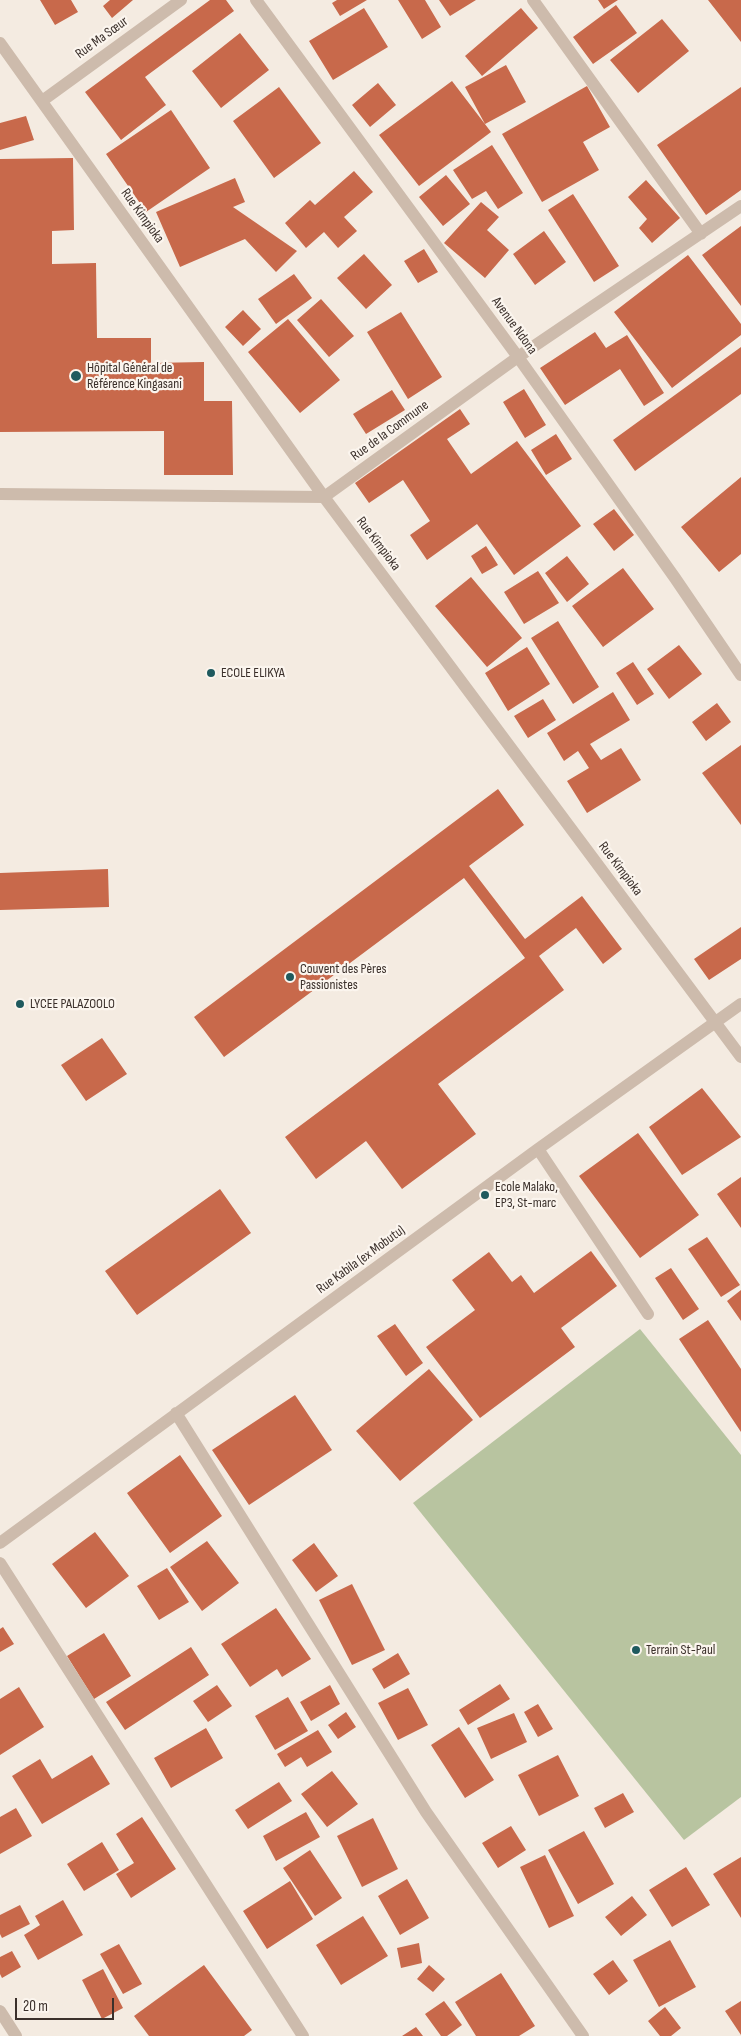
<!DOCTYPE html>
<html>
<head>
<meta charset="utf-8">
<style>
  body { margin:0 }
  #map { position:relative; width:741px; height:2036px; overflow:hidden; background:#f4ebe1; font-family:"Sofia Sans Condensed",sans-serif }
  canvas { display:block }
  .scale { position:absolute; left:15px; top:1998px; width:99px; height:22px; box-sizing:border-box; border:2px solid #3b302b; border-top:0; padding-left:6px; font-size:15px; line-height:18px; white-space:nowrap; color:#3b302b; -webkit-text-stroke:4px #fbf5ee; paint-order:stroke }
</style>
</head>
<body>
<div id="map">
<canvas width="741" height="2036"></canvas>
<div class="scale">20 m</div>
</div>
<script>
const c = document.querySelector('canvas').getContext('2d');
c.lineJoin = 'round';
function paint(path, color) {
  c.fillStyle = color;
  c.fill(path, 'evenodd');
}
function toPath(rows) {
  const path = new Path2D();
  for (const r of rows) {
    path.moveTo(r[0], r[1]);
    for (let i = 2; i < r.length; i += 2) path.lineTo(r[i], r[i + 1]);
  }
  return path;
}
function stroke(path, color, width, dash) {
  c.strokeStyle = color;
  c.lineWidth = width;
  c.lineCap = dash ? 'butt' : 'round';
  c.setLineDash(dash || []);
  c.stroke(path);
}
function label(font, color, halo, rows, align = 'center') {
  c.font = font + ' "Sofia Sans Condensed",sans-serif';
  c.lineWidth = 4.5;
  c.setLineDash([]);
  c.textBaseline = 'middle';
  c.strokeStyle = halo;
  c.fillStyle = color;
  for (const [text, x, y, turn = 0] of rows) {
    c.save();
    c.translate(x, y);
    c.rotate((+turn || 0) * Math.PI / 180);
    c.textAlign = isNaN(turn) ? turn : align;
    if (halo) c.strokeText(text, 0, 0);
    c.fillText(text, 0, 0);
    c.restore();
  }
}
paint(toPath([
  [640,1329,741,1455,741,1797,684,1840,413,1503]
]), '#b8c4a0');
paint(toPath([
  [40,0,71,0,78,12,55,25],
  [110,0,133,0,112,18,103,6],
  [210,0,226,0,234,11,145,77,166,105,121,140,85,92],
  [337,0,367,0,340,16,332,3],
  [398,0,425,0,441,27,422,39],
  [439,0,476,0,450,16],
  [598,0,618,0,604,9],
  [708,0,741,0,741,42],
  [616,5,637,33,593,64,573,37],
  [364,8,388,47,333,80,309,41],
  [521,8,538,28,482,76,465,56],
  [662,19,689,51,638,93,610,60],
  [240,33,269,70,221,108,192,71],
  [506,65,526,102,485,124,465,87],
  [452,81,491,132,419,186,379,135],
  [378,83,396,105,370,127,352,105],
  [587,86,610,127,583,142,599,170,542,202,502,134],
  [279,87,321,143,274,178,233,121],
  [741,87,741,190,706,215,657,145],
  [171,110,210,168,146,212,106,154],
  [26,116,34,140,0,150,0,123],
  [492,145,523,193,498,209,486,191,472,199,453,170],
  [73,158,74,230,52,231,52,264,96,263,97,338,151,338,151,363,204,362,204,401,232,401,233,475,164,475,164,431,0,432,0,159],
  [354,171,373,192,344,217,357,231,338,248,324,232,306,248,285,223,310,200,315,205],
  [446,175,470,204,443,226,419,197],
  [235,178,245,202,233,207,297,251,276,272,245,239,180,267,156,212],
  [646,180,680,218,652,243,639,228,647,219,628,197],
  [573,194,619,266,594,282,548,210],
  [481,202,499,217,487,230,509,250,485,278,444,243],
  [741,226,741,306,702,255],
  [544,231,566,262,535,285,513,254],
  [424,249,438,272,418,283,404,261],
  [364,254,392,285,366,309,337,278],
  [688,255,741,324,741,335,672,388,614,312],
  [294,274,312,298,276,324,258,299],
  [321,299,354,336,329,357,297,320],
  [243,310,261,329,243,346,225,327],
  [401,312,442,377,408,399,367,332],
  [288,319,340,380,300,413,248,352],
  [595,332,606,348,627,335,664,393,644,406,620,369,565,405,540,368],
  [741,347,741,394,635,471,613,440],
  [524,389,546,425,525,438,503,402],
  [392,390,405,410,366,434,353,414],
  [460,409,470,424,447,439,471,474,517,441,581,526,514,575,477,524,427,560,410,535,430,521,403,480,369,503,355,483],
  [556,434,572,459,546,475,531,450],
  [741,477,741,554,719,572,681,527],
  [614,509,634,535,614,551,593,524],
  [486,546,498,565,482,574,471,556],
  [567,556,589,584,567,602,545,573],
  [623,568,654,609,603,647,572,606],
  [538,571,559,603,524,624,504,592],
  [471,577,522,638,487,667,435,606],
  [558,621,599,687,573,704,531,638],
  [679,645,702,674,669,699,647,669],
  [527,647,550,684,508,711,485,673],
  [633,662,654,694,637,705,616,673],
  [613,692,630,720,590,744,601,760,621,748,641,780,587,813,567,781,589,768,578,751,564,761,547,733],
  [543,699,556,720,528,738,514,716],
  [717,703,731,722,706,741,692,722],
  [741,745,741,825,702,773],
  [498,789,524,825,469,866,525,939,582,896,622,949,603,964,576,928,539,956,564,990,438,1084,476,1134,402,1189,366,1141,316,1179,285,1137,525,958,464,878,224,1057,194,1017],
  [108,869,109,907,0,910,0,873],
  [741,927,741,959,709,980,694,959],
  [102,1038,127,1074,86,1101,61,1065],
  [702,1088,741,1137,682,1175,649,1127],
  [638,1133,699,1215,640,1258,579,1176],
  [741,1177,741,1228,717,1194],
  [220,1189,251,1233,137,1315,105,1271],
  [707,1237,740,1285,721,1297,688,1249],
  [591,1251,617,1286,561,1328,575,1347,480,1418,426,1347,475,1310,452,1280,489,1252,512,1282,521,1275,534,1293],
  [671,1268,699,1309,683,1320,655,1278],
  [741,1290,741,1321,727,1301],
  [708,1320,741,1369,741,1432,679,1339],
  [395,1324,423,1363,406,1376,377,1336],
  [429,1369,473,1420,400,1481,356,1431],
  [295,1395,332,1450,249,1505,212,1450],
  [180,1455,222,1516,170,1553,127,1493],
  [95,1532,129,1576,86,1608,52,1564],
  [207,1541,239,1583,202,1611,170,1567],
  [314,1543,338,1576,316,1592,292,1560],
  [167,1568,189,1602,159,1620,137,1586],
  [352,1584,385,1650,352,1665,319,1600],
  [276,1608,311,1659,282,1677,277,1669,250,1687,221,1644],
  [3,1627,14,1644,0,1652,0,1629],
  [104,1633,131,1676,94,1699,67,1656],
  [191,1647,209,1675,125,1730,106,1702],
  [398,1653,410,1674,384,1689,372,1669],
  [500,1684,510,1699,468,1725,459,1710],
  [217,1685,232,1706,208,1722,193,1701],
  [330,1685,340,1704,311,1721,300,1702],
  [19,1687,44,1727,0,1755,0,1699],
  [408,1688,428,1725,398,1740,378,1703],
  [288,1697,308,1731,275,1750,255,1716],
  [538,1704,553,1729,538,1737,524,1712],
  [346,1712,356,1727,338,1739,328,1725],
  [514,1713,527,1742,491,1759,477,1728],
  [459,1727,494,1780,465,1798,431,1745],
  [206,1728,223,1758,171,1788,154,1758],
  [318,1730,332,1752,307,1767,301,1757,285,1767,277,1754],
  [92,1755,110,1784,42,1824,12,1776,40,1759,52,1779],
  [558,1755,579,1796,539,1816,518,1775],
  [332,1771,358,1804,327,1827,301,1794],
  [279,1782,292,1801,248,1829,235,1810],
  [623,1793,634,1812,605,1828,594,1808],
  [16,1808,32,1836,0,1854,0,1817],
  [306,1812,320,1837,276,1861,263,1836],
  [142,1817,176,1869,131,1898,116,1874,134,1863,116,1834],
  [373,1818,398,1869,362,1887,337,1836],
  [511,1826,526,1850,498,1868,482,1843],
  [584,1831,614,1884,578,1904,548,1850],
  [102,1842,119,1870,84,1891,67,1864],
  [310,1850,342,1898,315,1916,283,1868],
  [545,1855,574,1916,549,1928,520,1867],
  [741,1857,741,1918,713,1874],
  [686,1867,710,1905,672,1927,649,1890],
  [407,1879,429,1918,400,1935,378,1896],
  [290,1881,313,1919,267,1949,243,1911],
  [632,1896,647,1915,621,1936,605,1917],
  [63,1900,83,1935,38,1960,24,1935,40,1925,35,1916],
  [20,1905,30,1924,2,1938,0,1934,0,1915],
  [363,1916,388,1956,341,1985,316,1945],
  [670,1940,696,1987,659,2007,633,1960],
  [419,1943,422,1963,401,1968,397,1948],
  [119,1944,142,1984,123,1994,100,1954],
  [12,1951,21,1967,2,1978,0,1974,0,1957],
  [613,1960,628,1981,609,1995,593,1974],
  [204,1965,252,2030,244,2036,149,2036,134,2016],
  [429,1965,445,1979,433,1992,417,1979],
  [103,1969,123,2008,102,2019,82,1980],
  [501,1973,535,2026,519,2036,476,2036,455,2002],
  [444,2001,462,2025,447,2036,441,2036,425,2014],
  [741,2001,741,2035,725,2011],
  [665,2007,681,2028,671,2036,660,2036,648,2021],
  [416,2027,423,2036,402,2036]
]), '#c8694b');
stroke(toPath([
  [256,0,518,357,675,578,741,675],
  [533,0,701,234],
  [0,43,324,497,741,1057],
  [42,101,181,0],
  [0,494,324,497,518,357,741,206],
  [538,1149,648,1314],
  [176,1413,426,1812,583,2036],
  [0,1543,538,1149,741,1004],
  [0,1563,303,2036],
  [0,2011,16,2036]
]), '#cdbbac', 12);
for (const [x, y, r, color] of [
  [76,376,6,"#1f5a5e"],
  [211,673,5,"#1f5a5e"],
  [290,977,5,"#1f5a5e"],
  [20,1004,5,"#1f5a5e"],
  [485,1195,5,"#1f5a5e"],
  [636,1650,5,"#1f5a5e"]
]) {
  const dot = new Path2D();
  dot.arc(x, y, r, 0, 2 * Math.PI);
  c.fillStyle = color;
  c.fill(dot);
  stroke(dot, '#fbf5ee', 2);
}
label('14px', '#3b302b', '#fbf5ee', [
  ["Rue Ma Sœur",102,38,-36],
  ["Rue Kimpioka",142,216,54],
  ["Avenue Ndona",514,326,54],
  ["Rue de la Commune",390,431,-36],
  ["Rue Kimpioka",378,544,53],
  ["Rue Kimpioka",620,869,53],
  ["Rue Kabila (ex Mobutu)",361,1260,-36]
]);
label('14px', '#3b302b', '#fbf5ee', [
  ["Hôpital Général de",87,368],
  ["Référence Kingasani",87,384],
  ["ECOLE ELIKYA",221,673],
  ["Couvent des Pères",300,969],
  ["Passionistes",300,985],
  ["LYCEE PALAZOOLO",30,1004],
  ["Ecole Malako,",495,1187],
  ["EP3, St-marc",495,1203],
  ["Terrain St-Paul",646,1650]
], 'left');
</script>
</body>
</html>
